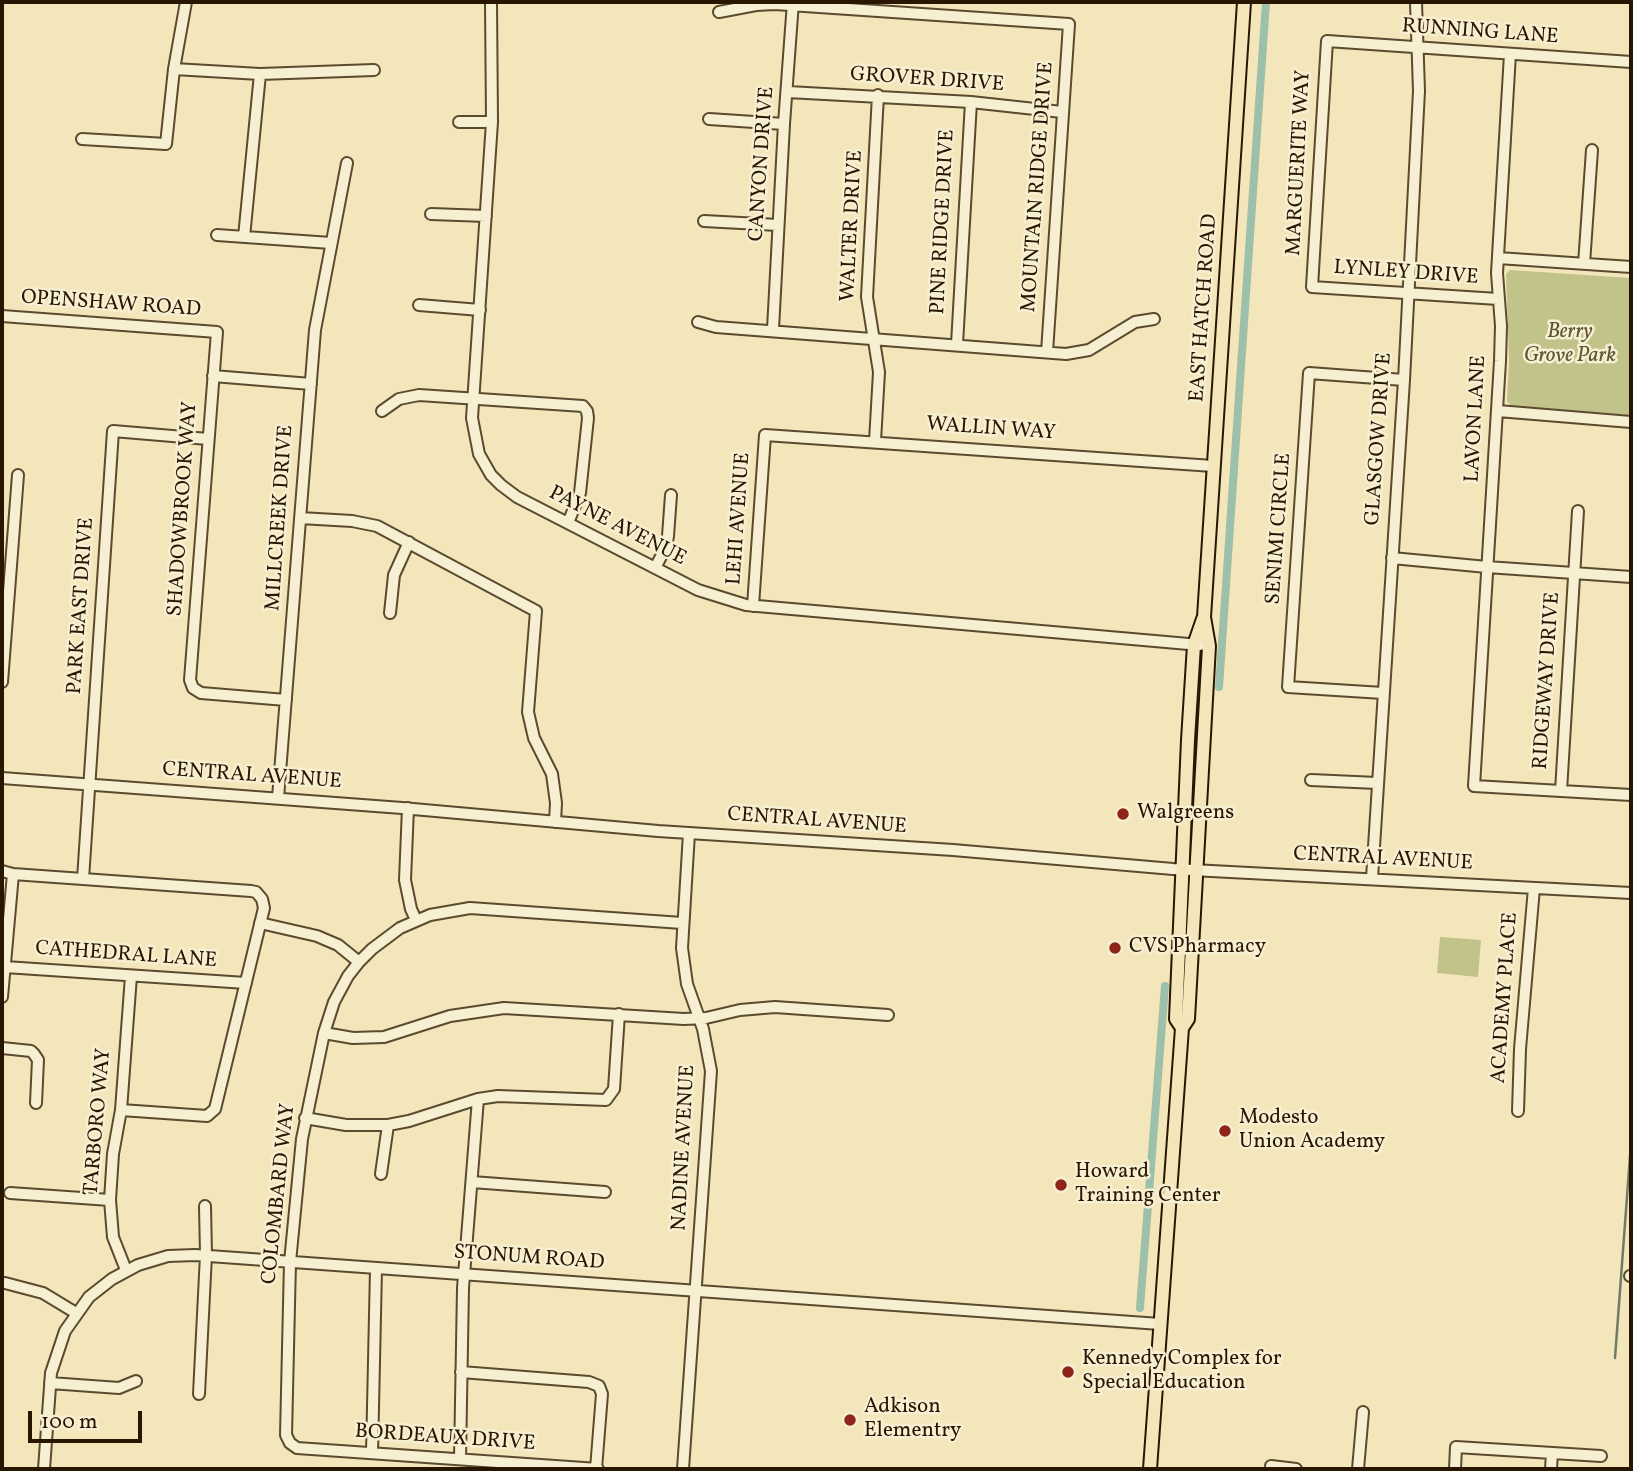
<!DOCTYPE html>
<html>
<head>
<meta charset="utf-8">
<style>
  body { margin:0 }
  #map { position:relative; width:1633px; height:1471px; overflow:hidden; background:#f2e6ba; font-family:Vollkorn,serif }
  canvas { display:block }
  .frame { position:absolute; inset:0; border:4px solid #291600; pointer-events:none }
  .scale { position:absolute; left:28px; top:1411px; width:114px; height:32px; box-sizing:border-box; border:4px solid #291600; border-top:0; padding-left:9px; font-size:21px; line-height:24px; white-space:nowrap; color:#291600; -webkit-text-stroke:5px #f7efd2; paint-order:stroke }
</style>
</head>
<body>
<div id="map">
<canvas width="1633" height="1471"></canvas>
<div class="frame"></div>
<div class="scale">100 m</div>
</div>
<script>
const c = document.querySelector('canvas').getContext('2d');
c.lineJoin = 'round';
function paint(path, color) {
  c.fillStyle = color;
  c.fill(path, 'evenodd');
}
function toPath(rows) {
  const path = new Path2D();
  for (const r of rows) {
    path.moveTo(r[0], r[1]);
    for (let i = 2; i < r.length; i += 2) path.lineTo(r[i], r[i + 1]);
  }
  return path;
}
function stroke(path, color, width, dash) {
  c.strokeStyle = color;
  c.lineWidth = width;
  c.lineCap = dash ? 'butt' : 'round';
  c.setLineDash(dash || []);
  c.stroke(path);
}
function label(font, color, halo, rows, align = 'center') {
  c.font = font + ' Vollkorn,serif';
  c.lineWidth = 5;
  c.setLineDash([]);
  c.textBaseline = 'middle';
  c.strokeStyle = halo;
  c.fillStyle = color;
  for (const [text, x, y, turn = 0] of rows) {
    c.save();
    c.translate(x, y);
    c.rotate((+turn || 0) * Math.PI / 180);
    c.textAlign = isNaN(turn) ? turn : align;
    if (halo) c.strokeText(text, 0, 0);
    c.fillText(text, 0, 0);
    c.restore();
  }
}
paint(toPath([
  [1510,270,1631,278,1631,415,1512,407,1507,401,1509,363,1506,274],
  [1440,937,1481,940,1478,977,1437,973]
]), '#c1c38b');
stroke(toPath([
  [1615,1358,1631,1143]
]), '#6e7c66', 2.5);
stroke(toPath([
  [1219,687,1266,2],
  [1140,1308,1165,986]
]), '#9cc0aa', 8);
const minor = toPath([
  [491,2,492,122,472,418,479,454,491,475,501,485,517,497,698,590,746,605,1200,645],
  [719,12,756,5,775,4,1069,24,1047,352],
  [1510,54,1497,273,1501,326,1500,361,1474,786,1631,795],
  [174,69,260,74,374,70],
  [788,92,971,102,1062,112],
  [709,119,784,124],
  [459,122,492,122],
  [82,139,166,144,174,69,186,2],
  [431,214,486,216],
  [704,221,778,225],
  [217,235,331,243],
  [244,237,260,74],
  [1498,258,1631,267],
  [1584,264,1592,150],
  [1498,299,1312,287,1327,41,1631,62],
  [419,305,480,310],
  [2,316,217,332,190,680,193,688,201,693,286,700],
  [698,322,716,327,1066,354,1089,350,1135,322,1154,319],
  [773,329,784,124,793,2],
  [957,344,971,102],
  [213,376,311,384],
  [382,411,399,399,419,395,583,406,587,411,588,418,580,493,568,523],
  [1498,411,1631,422],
  [875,441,879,372,867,297,878,95],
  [300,518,352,521,377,526,536,611,528,712,534,738,552,774,556,803,555,822],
  [1392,558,1487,567,1631,577],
  [655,568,666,547,668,536,671,495],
  [753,606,765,435,1213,466],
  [390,613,394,575,409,542],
  [2,682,18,475],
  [1383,693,1288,687,1309,373,1404,380],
  [2,778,402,808,658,831,953,850,1173,869,1631,893],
  [1311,780,1377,783],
  [1561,791,1578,511],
  [278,798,315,330,347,163],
  [408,808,405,880,411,909,416,920],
  [2,871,13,874,251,891,256,892,262,899,264,908,215,1109,207,1116,121,1110],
  [1372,878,1404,380,1419,91,1416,2],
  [83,879,113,431,208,439],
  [260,923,317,936,338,945,359,962],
  [5,967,246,983],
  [2,997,13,874],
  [324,1033,353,1038,384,1037,450,1016,504,1008,684,1019,706,1018,740,1010,775,1007,888,1015],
  [2,1048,31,1051,34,1054,38,1060,36,1103],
  [1518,1111,1520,1049,1534,888],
  [305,1118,346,1125,388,1125,409,1121,478,1099,498,1096,606,1100,614,1089,619,1014],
  [381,1174,388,1125],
  [472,1182,605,1192],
  [10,1193,110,1200],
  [126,1270,113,1237,110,1200,113,1154,121,1110,131,976],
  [1630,1276,1631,1276],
  [5,1283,43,1293,76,1313],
  [461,1372,589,1382,599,1386,602,1394,596,1469],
  [50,1383,119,1388,136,1381],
  [199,1394,206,1255,205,1206],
  [372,1453,376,1269],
  [460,1459,463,1288,478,1099],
  [1271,1466,1296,1469],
  [44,1469,51,1373,65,1331,89,1297,112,1279,138,1265,168,1256,195,1255,1160,1324],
  [598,1469,297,1448,290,1443,286,1435,290,1262,302,1139,324,1033,334,1002,348,976,359,962,372,949,400,928,430,915,470,908,682,923],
  [683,1469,711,1071,703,1029,687,984,682,948,689,833],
  [1358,1469,1363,1412],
  [1455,1469,1456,1447,1601,1456],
  [1551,1469,1552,1453]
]);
const major = toPath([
  [1182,1028,1176,1019,1188,740,1194,645,1203,619],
  [1150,1469,1182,1028,1188,1019,1209,646,1204,617,1244,2]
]);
stroke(minor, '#5b4a2e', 14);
stroke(major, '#291600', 16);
stroke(minor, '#f7efd2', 10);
stroke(major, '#f2e6ba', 12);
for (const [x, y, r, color] of [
  [1123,814,7,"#8f2418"],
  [1115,948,7,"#8f2418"],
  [1225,1131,7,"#8f2418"],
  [1061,1185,7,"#8f2418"],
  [1068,1372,7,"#8f2418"],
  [850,1420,7,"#8f2418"]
]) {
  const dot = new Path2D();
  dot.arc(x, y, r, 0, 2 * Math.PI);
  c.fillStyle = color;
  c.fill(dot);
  stroke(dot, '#f7efd2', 2.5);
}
label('21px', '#291600', '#f7efd2', [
  ["RUNNING LANE",1480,33,4],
  ["GROVER DRIVE",927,81,4],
  ["MARGUERITE WAY",1300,163,-87],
  ["CANYON DRIVE",763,164,-86],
  ["MOUNTAIN RIDGE DRIVE",1039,187,-86],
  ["PINE RIDGE DRIVE",944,222,-87],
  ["WALTER DRIVE",853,226,-87],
  ["LYNLEY DRIVE",1406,274,4],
  ["OPENSHAW ROAD",111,305,4],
  ["EAST HATCH ROAD",1205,308,-86],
  ["LAVON LANE",1477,419,-87],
  ["WALLIN WAY",991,430,4],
  ["GLASGOW DRIVE",1380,439,-86],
  ["SHADOWBROOK WAY",184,509,-86],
  ["MILLCREEK DRIVE",281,518,-86],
  ["LEHI AVENUE",740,519,-86],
  ["PAYNE AVENUE",617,527,27],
  ["SENIMI CIRCLE",1280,529,-86],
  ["PARK EAST DRIVE",82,606,-86],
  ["RIDGEWAY DRIVE",1548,681,-86],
  ["CENTRAL AVENUE",252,777,4],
  ["CENTRAL AVENUE",817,822,4],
  ["CENTRAL AVENUE",1383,860,3],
  ["CATHEDRAL LANE",126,956,4],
  ["ACADEMY PLACE",1506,998,-86],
  ["TARBORO WAY",99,1122,-85],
  ["NADINE AVENUE",685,1148,-87],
  ["COLOMBARD WAY",280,1194,-84],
  ["STONUM ROAD",529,1259,4],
  ["BORDEAUX DRIVE",445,1439,4]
]);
label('italic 21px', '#5e5331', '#f7efd2', [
  ["Berry",1570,333],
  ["Grove Park",1570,357]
]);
label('21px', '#291600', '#f7efd2', [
  ["Walgreens",1137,814],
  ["CVS Pharmacy",1129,948],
  ["Modesto",1239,1119],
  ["Union Academy",1239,1143],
  ["Howard",1075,1173],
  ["Training Center",1075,1197],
  ["Kennedy Complex for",1082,1360],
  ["Special Education",1082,1384],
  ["Adkison",864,1408],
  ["Elementry",864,1432]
], 'left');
</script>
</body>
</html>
